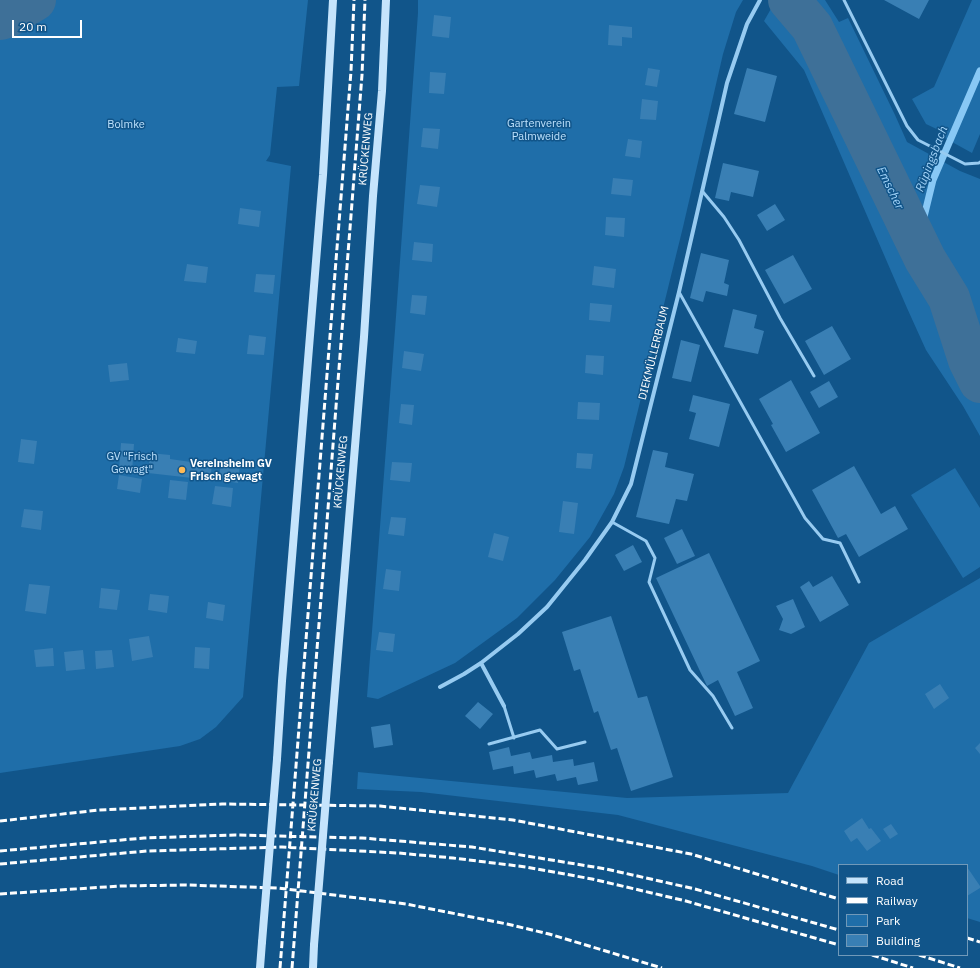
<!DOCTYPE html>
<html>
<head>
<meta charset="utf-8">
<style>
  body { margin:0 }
  #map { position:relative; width:980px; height:968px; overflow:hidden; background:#11558a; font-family:"IBM Plex Sans",sans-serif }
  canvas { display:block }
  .legend { position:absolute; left:838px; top:864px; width:130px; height:92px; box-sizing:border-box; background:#11558a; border:1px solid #7099b9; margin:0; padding:5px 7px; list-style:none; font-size:12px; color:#fff }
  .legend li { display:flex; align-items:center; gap:8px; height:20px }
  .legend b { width:20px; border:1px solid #7099b9 }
  .scale { position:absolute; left:12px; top:20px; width:70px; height:18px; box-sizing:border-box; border:2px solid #fff; border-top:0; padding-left:5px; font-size:12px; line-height:14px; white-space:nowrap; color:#fff; -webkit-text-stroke:3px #11558a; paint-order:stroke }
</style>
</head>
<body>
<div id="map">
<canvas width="980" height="968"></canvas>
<ul class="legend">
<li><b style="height:5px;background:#c5e4fc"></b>Road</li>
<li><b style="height:5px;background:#fff"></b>Railway</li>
<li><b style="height:11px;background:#1f6ea9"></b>Park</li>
<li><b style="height:11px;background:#397fb4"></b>Building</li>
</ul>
<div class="scale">20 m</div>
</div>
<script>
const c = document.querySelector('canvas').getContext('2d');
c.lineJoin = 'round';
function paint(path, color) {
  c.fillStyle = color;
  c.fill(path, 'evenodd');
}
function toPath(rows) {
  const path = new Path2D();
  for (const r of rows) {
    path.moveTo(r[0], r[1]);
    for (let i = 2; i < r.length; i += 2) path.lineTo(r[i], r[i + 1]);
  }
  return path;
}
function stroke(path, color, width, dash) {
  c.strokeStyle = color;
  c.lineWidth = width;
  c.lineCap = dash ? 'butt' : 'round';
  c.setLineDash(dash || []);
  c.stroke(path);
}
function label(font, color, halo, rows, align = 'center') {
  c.font = font + ' "IBM Plex Sans",sans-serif';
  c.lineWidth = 3;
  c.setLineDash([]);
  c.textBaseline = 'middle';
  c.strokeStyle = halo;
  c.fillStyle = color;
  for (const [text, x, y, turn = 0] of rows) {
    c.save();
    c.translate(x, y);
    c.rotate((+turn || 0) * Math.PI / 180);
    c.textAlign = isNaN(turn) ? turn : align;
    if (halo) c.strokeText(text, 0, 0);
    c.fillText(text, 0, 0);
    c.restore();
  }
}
paint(toPath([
  [0,0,308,0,299,86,277,87,270,155,266,161,291,166,243,697,216,727,200,739,180,746,0,773],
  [418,0,743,0,736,12,723,54,683,227,624,467,614,494,590,537,555,580,517,618,455,663,378,699,367,697,395,330,418,13],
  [776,0,825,0,839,22,848,18,895,115,907,142,960,171,980,179,980,436,963,406,926,350,907,308,804,70,764,21],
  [972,0,980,0,980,134,972,153,943,137,945,133,926,124,912,99,934,87],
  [955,468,980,508,980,567,963,578,911,495],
  [980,578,980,922,967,918,967,865,839,865,839,875,812,866,618,815,421,792,357,789,358,772,627,798,788,793,869,643]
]), '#1f6ea9');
stroke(toPath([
  [925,259,922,225,933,180,980,71]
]), '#88c8f5', 7);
stroke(toPath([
  [789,0,812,27,925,259,949,298,969,360,980,382],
  [0,19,7,17,35,0]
]), '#3e7098', 42);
paint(toPath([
  [884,0,929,0,919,19],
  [434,15,451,17,449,38,432,36],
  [609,25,632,27,632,38,622,37,622,46,608,45],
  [648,68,660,70,657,87,645,85],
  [747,68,777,76,765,122,734,114],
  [430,72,446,73,444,94,429,93],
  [642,99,658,101,656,120,640,119],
  [423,128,440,129,438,149,421,147],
  [628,139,642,141,640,158,625,156],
  [723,163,759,171,753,197,731,192,729,201,715,198],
  [613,178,633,180,631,196,611,194],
  [420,185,440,187,437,207,417,204],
  [775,204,785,220,767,231,757,215],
  [240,208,261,211,259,227,238,224],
  [606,217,625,218,624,237,605,235],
  [414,242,433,244,432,262,412,260],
  [701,253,729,260,724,283,729,285,727,296,706,291,703,302,690,298],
  [793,255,812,289,784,304,765,270],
  [187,264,208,267,206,283,184,281],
  [594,266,616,269,614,288,592,285],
  [256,274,275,275,273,294,254,292],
  [412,295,427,296,425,315,410,313],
  [590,303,612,305,610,322,589,320],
  [733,309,757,315,754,328,764,331,758,354,724,347],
  [832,326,851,359,824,375,805,341],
  [249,335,266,337,264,355,247,354],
  [178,338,197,341,195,354,176,352],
  [681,340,700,345,691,382,672,378],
  [404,351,424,354,421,371,402,368],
  [586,355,604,356,603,375,585,373],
  [127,363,129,380,110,382,108,365],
  [791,380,820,433,786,452,771,425,773,424,759,399],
  [829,381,838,397,819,408,810,392],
  [693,395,730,404,719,447,689,439,696,413,689,411],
  [578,402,600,403,599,420,577,419],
  [401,404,414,405,412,425,399,423],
  [21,439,37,441,34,464,18,462],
  [121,443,134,444,132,472,119,471],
  [653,450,668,453,665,467,694,474,687,501,676,499,669,524,636,517],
  [150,453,170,455,170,459,212,465,210,480,148,473],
  [577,453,593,454,591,469,576,468],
  [221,462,240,464,238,483,219,480],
  [392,462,412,463,410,482,390,480],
  [854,466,881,514,895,506,908,529,859,557,846,534,838,538,812,490],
  [119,475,142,479,140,493,117,489],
  [170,480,188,482,186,500,168,498],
  [215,486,233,488,231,507,212,504],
  [563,501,578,503,574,534,559,532],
  [24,509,43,511,41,530,21,527],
  [391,517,406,518,404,536,388,534],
  [682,529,695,556,677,564,664,538],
  [494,533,509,537,503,561,488,557],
  [633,545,642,562,624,571,615,555],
  [709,553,760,661,737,672,753,708,735,716,718,680,707,686,656,578],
  [386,569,401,571,399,591,383,589],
  [832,576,849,605,820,622,800,587,809,581,813,587],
  [29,584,50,586,46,614,25,611],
  [101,588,120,590,117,610,99,608],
  [150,594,169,596,167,613,148,610],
  [793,599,805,627,791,634,779,630,783,619,776,606],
  [208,602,225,605,223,621,206,618],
  [611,616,638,698,647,696,673,777,631,791,617,748,611,750,598,711,594,713,580,669,574,671,562,632],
  [379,632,395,634,393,652,376,650],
  [149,636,153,657,132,661,129,639],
  [195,647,210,648,209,669,194,668],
  [53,648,54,666,36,667,34,650],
  [83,650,85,669,66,671,64,652],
  [112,650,114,667,96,669,95,651],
  [940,684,949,698,934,709,925,694],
  [478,702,493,714,480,729,465,716],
  [390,724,393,745,374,748,371,727],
  [980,743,980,754,975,748],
  [509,747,511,756,530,752,532,759,552,755,553,762,573,759,574,766,594,762,598,781,578,785,576,777,557,781,555,774,536,778,534,770,514,774,513,766,493,770,489,752],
  [862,818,869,829,871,828,881,841,867,851,857,838,851,842,844,831],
  [891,824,898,834,890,839,883,829],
  [967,867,980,886,980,888,967,896]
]), '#397fb4');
stroke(toPath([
  [844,0,907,126,918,140,965,164,979,163,980,162],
  [703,192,724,217,739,240,780,318,814,376],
  [679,292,805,518,823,539,840,543,859,582],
  [612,522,646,541,655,558,649,582,690,670,713,696,732,728],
  [504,706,514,738],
  [489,744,540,730,557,749,585,742]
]), '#97cbf1', 3);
stroke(toPath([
  [481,663,504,706],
  [440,687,464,674,481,663,518,634,547,607,585,560,612,522,631,484,679,292,727,83,747,24,760,0]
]), '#97cbf1', 4);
stroke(toPath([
  [277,759,282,681,323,175,333,0],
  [329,762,364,337,373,196,382,91,386,0],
  [260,968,262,942],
  [313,968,314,945]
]), '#c5e4fc', 8);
stroke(toPath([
  [0,821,99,810,222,804,380,806,513,820,691,854,839,899],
  [0,851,144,838,235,835,362,838,472,847,606,869,695,889,839,930],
  [0,864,147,851,282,847,398,853,453,858,526,867,592,879,686,901,839,945],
  [0,894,120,886,186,885,278,888,406,904,507,924,549,934,662,968],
  [967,938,980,942],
  [872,955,913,968],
  [919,955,960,968],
  [280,968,351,71,354,0],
  [292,968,362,75,365,0]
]), '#fff', 3, [7, 3]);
stroke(toPath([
  [262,942,277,759],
  [314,945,329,762]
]), '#c5e4fc', 8);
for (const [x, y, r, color] of [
  [182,470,4,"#ffba57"]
]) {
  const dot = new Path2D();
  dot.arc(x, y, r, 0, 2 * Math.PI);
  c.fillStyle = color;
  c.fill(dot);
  stroke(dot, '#11558a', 1.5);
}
label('11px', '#bee2fd', '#11558a', [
  ["Gartenverein",539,124],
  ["Palmweide",539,137],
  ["Bolmke",126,125],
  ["GV \"Frisch",132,457],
  ["Gewagt\"",132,470]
]);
label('11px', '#fff', '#11558a', [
  ["KRÜCKENWEG",366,149,-85],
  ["DIEKMÜLLERBAUM",654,353,-76],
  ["KRÜCKENWEG",341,472,-85],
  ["KRÜCKENWEG",315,795,-85]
]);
label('bold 11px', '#fff', '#11558a', [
  ["Vereinsheim GV",190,464],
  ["Frisch gewagt",190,477]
], 'left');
label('italic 12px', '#a3d4f9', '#11558a', [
  ["Rüpingsbach",932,159,-69],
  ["Emscher",890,188,64]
]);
</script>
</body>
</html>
